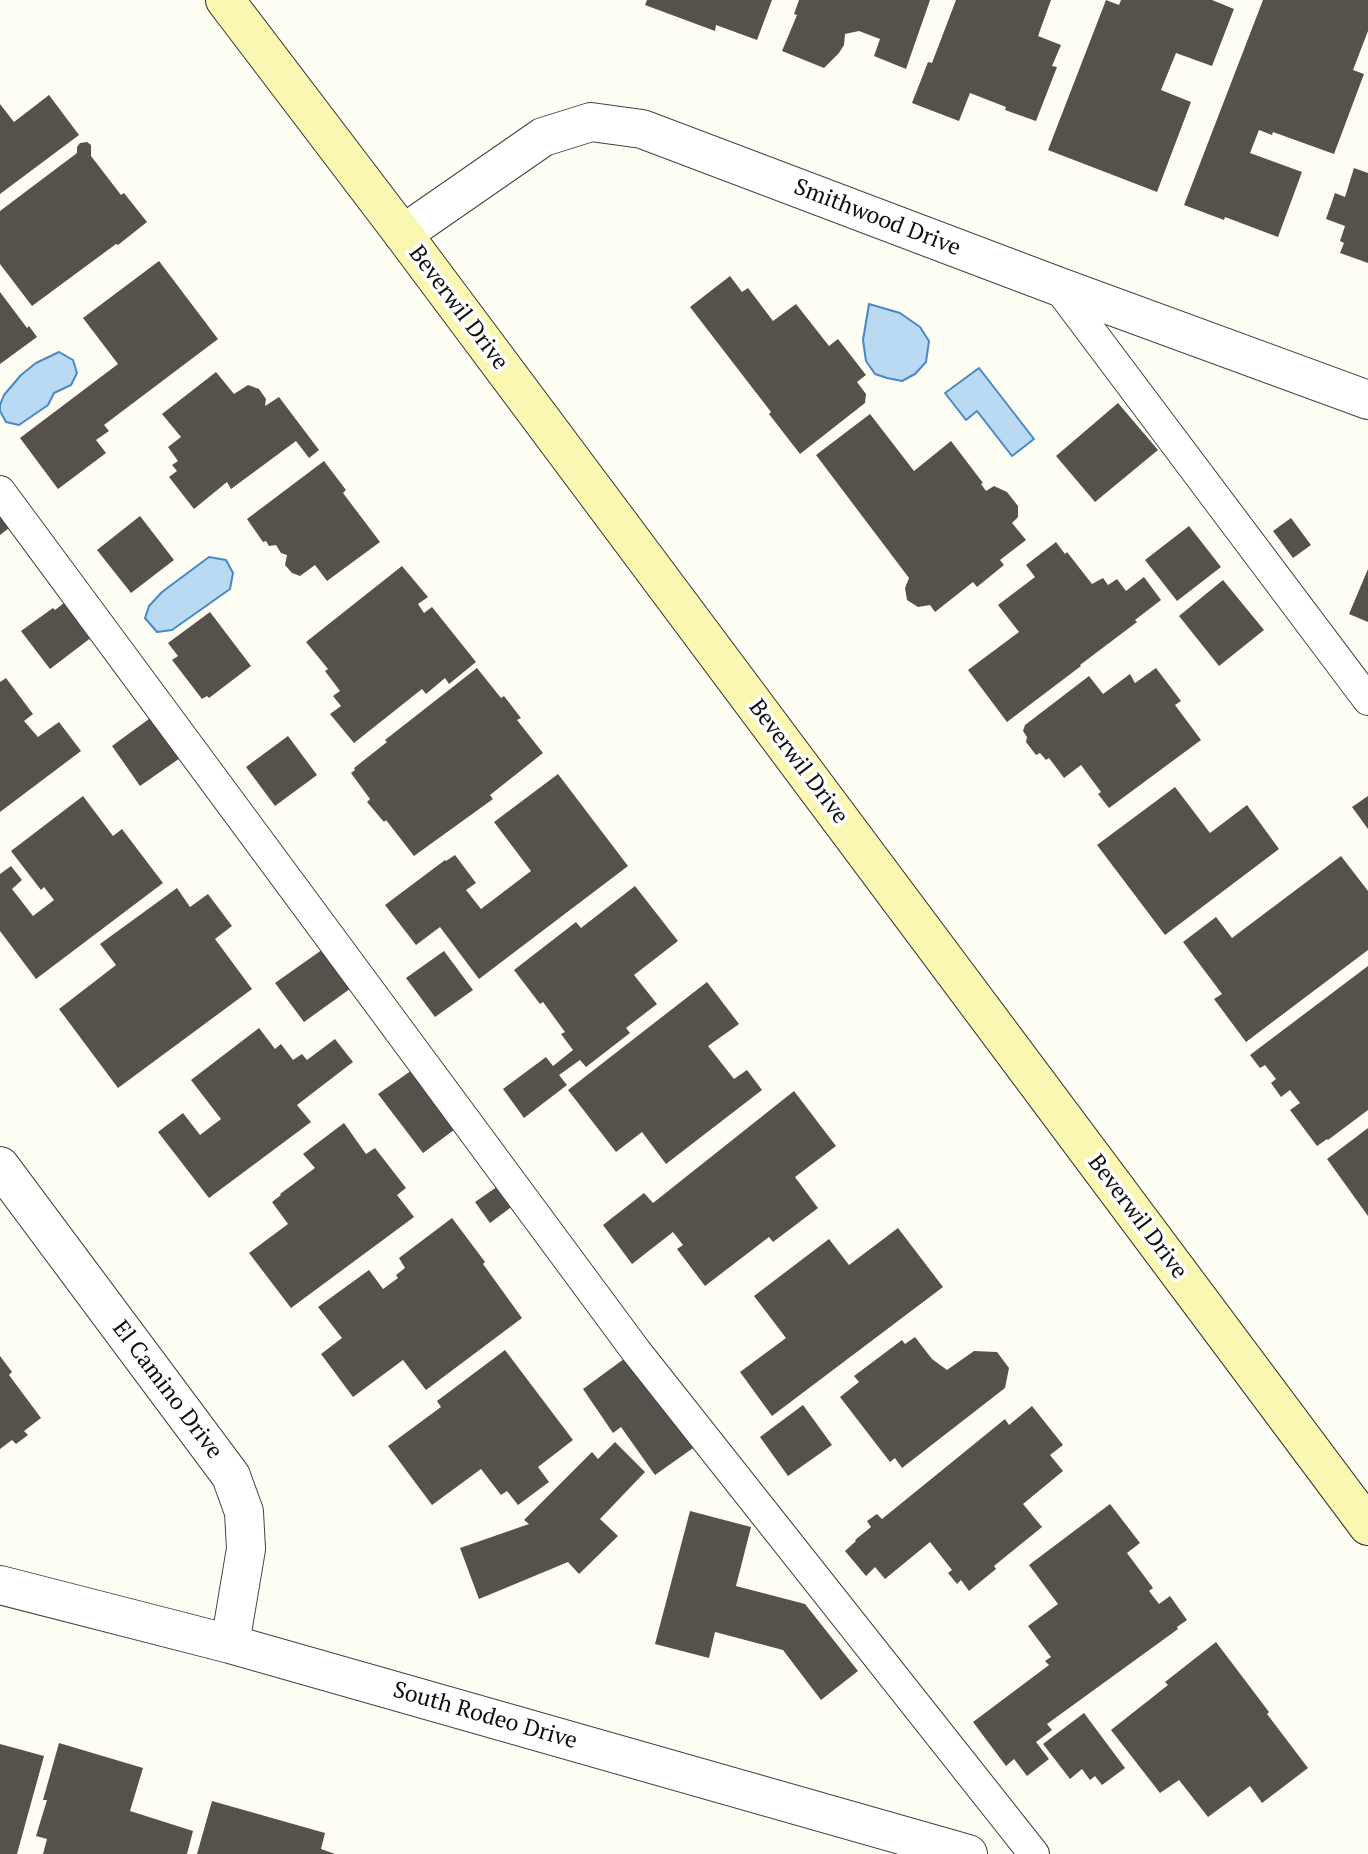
<!DOCTYPE html>
<html>
<head>
<meta charset="utf-8">
<style>
  body { margin:0 }
  canvas { display:block; background:#fefdf3 }
</style>
</head>
<body>
<canvas width="1368" height="1854"></canvas>
<script>
const c = document.querySelector('canvas').getContext('2d');
c.lineJoin = 'round';
function paint(path, color) {
  c.fillStyle = color;
  c.fill(path, 'evenodd');
}
function toPath(rows) {
  const path = new Path2D();
  for (const r of rows) {
    path.moveTo(r[0], r[1]);
    for (let i = 2; i < r.length; i += 2) path.lineTo(r[i], r[i + 1]);
  }
  return path;
}
function stroke(path, color, width, dash) {
  c.strokeStyle = color;
  c.lineWidth = width;
  c.lineCap = dash ? 'butt' : 'round';
  c.setLineDash(dash || []);
  c.stroke(path);
}
function label(font, color, halo, rows, align = 'center') {
  c.font = font + ' "PT Serif",serif';
  c.lineWidth = 7;
  c.setLineDash([]);
  c.textBaseline = 'middle';
  c.strokeStyle = halo;
  c.fillStyle = color;
  for (const [text, x, y, turn = 0] of rows) {
    c.save();
    c.translate(x, y);
    c.rotate((+turn || 0) * Math.PI / 180);
    c.textAlign = isNaN(turn) ? turn : align;
    if (halo) c.strokeText(text, 0, 0);
    c.fillText(text, 0, 0);
    c.restore();
  }
}
const water = toPath([
  [869,304,900,313,920,327,929,341,926,362,915,374,902,381,887,378,875,374,866,361,863,340,869,304],
  [59,352,73,360,77,373,71,385,54,393,48,405,19,425,6,422,0,411,0,405,4,395,21,375,36,363,59,352],
  [979,368,1034,439,1012,456,977,411,966,420,945,393,979,368],
  [209,557,226,560,233,573,230,589,172,630,157,632,145,618,149,606,162,592,209,557]
]);
paint(water, '#bad9f2');
stroke(water, '#4689c5', 2);
paint(toPath([
  [647,0,772,0,757,40,716,25,715,31,645,5],
  [799,0,930,0,906,69,874,56,880,39,859,31,845,34,844,45,839,53,824,68,782,51,797,15,794,14],
  [956,0,1051,0,1038,36,1061,45,1052,66,1057,67,1036,121,1005,110,1006,107,970,93,959,121,912,103,928,62,932,63],
  [1106,0,1119,5,1121,0,1212,0,1234,9,1212,66,1176,53,1161,90,1191,102,1157,192,1048,150],
  [1263,0,1368,0,1368,31,1353,70,1364,74,1334,154,1273,132,1272,135,1259,130,1250,153,1302,172,1278,237,1225,217,1224,220,1184,205],
  [49,95,79,135,0,194,0,104,14,122],
  [87,142,91,145,91,156,121,195,124,193,147,222,118,245,116,244,32,306,0,264,0,211,77,153,77,147,80,143],
  [1354,168,1368,173,1368,263,1340,253,1344,243,1340,241,1345,226,1326,219,1335,193,1345,197],
  [159,261,218,339,104,425,109,431,96,440,106,453,58,489,20,438,118,364,83,318],
  [730,276,742,292,748,288,773,321,796,304,829,346,838,339,866,375,857,382,866,394,865,403,800,454,769,414,771,412,690,307],
  [0,292,27,328,29,326,37,337,0,364],
  [216,372,234,394,248,385,259,389,266,399,265,406,279,397,319,450,309,458,296,441,231,489,227,482,194,509,169,477,177,471,172,465,178,461,168,447,181,437,162,414],
  [1118,403,1158,450,1095,502,1056,456],
  [870,414,914,471,951,441,983,483,981,484,986,491,994,486,1007,492,1018,506,1018,517,1012,523,1026,540,1000,560,1004,565,977,587,973,582,935,612,930,605,918,607,907,600,905,588,909,578,816,455],
  [324,461,346,490,343,493,380,542,327,581,315,565,300,576,292,573,285,565,287,555,281,553,276,545,269,546,266,541,263,542,247,519],
  [0,516,9,528,0,535],
  [140,516,174,560,131,593,97,550],
  [1291,518,1311,545,1293,558,1273,531],
  [1189,526,1221,567,1177,601,1145,560],
  [1056,542,1065,554,1067,552,1092,584,1103,578,1108,585,1117,579,1126,591,1144,577,1161,600,1135,620,1137,622,1080,665,1081,666,1007,722,968,670,1019,632,998,605,1035,577,1026,565],
  [402,566,428,597,418,604,424,613,432,607,476,662,449,684,445,678,426,694,422,689,354,743,330,714,341,706,333,696,340,691,325,671,328,669,306,642],
  [1368,569,1368,622,1349,614],
  [1223,580,1264,630,1219,666,1179,616],
  [64,603,74,617,76,615,92,637,50,669,21,631,53,608,55,610],
  [210,612,251,666,209,698,207,696,202,699,172,660,178,656,168,643],
  [477,668,501,698,504,696,521,718,517,720,543,753,490,795,493,799,414,856,386,820,384,822,367,802,370,799,351,773,355,770,354,768,387,742,385,740],
  [1156,668,1181,701,1175,705,1201,740,1109,808,1098,794,1101,792,1081,765,1064,778,1049,758,1046,760,1040,753,1036,755,1026,742,1027,737,1023,731,1025,725,1089,676,1103,694,1130,674,1135,683],
  [6,678,33,714,24,721,38,737,59,722,81,751,0,812,0,682],
  [153,716,183,756,140,786,112,746],
  [288,736,317,775,275,806,246,767],
  [558,774,628,866,479,979,440,927,416,945,385,905,445,860,446,861,455,855,476,883,466,890,481,909,531,871,494,822],
  [1175,787,1210,833,1247,805,1279,849,1165,935,1097,845],
  [83,796,113,836,122,829,163,883,36,979,0,931,0,874,11,866,22,880,12,889,33,916,54,900,44,887,41,890,11,851],
  [1368,796,1368,829,1352,807],
  [1341,856,1368,891,1368,950,1246,1042,1214,999,1222,994,1183,942,1216,917,1232,938],
  [635,886,678,941,634,975,657,1004,626,1028,630,1033,586,1067,580,1060,559,1075,567,1085,524,1118,503,1089,546,1057,553,1066,573,1050,561,1034,565,1032,543,1002,540,1004,514,970,576,922,581,928],
  [177,888,190,907,208,894,232,926,215,939,252,989,118,1088,59,1009,116,965,100,944],
  [326,947,354,986,304,1022,275,983],
  [444,951,473,990,435,1017,406,978],
  [1368,966,1368,1110,1328,1140,1327,1139,1317,1146,1290,1110,1300,1103,1290,1090,1281,1097,1271,1083,1276,1079,1265,1065,1260,1068,1250,1055],
  [707,982,739,1024,708,1046,734,1079,747,1070,762,1090,666,1164,642,1132,616,1152,568,1090],
  [259,1028,275,1049,281,1044,293,1060,302,1054,307,1060,335,1039,353,1062,297,1105,311,1122,209,1198,158,1132,183,1113,200,1135,221,1119,191,1080],
  [415,1068,458,1127,423,1153,378,1094],
  [794,1091,836,1146,795,1177,818,1208,773,1242,769,1237,705,1286,677,1249,683,1245,673,1232,632,1264,603,1225,644,1193,653,1203],
  [344,1123,366,1154,375,1148,406,1188,397,1195,414,1217,291,1308,249,1253,288,1224,272,1202,281,1195,280,1194,315,1168,303,1154],
  [1368,1128,1368,1216,1327,1159],
  [504,1182,518,1202,490,1223,475,1202],
  [452,1218,485,1262,483,1264,522,1318,426,1390,403,1360,353,1397,321,1354,342,1338,318,1307,369,1270,383,1289,398,1278,396,1275,405,1268,399,1258],
  [898,1228,943,1287,772,1416,740,1372,786,1338,754,1296,829,1239,849,1265],
  [915,1337,932,1359,947,1370,974,1351,997,1352,1009,1368,1005,1388,902,1468,895,1458,890,1462,840,1397,859,1382,854,1376,902,1340,905,1344],
  [505,1350,573,1440,538,1467,549,1482,518,1505,507,1491,501,1495,481,1469,432,1505,388,1446,441,1407,437,1401],
  [0,1356,12,1372,9,1375,41,1418,24,1431,28,1435,16,1444,12,1440,0,1449],
  [628,1356,696,1446,655,1475,621,1427,613,1433,583,1389],
  [803,1405,832,1445,788,1476,760,1437],
  [1032,1406,1063,1445,1050,1455,1063,1471,1023,1504,1042,1527,994,1566,996,1569,969,1591,961,1580,957,1584,948,1573,952,1570,930,1542,885,1579,875,1567,866,1576,845,1551,856,1541,855,1540,871,1527,867,1521,877,1514,882,1519,1005,1419,1009,1425],
  [615,1442,645,1472,600,1519,618,1536,579,1574,568,1562,479,1599,460,1548,529,1524,524,1520,592,1452,598,1459],
  [1110,1504,1140,1543,1127,1553,1153,1588,1149,1591,1159,1604,1170,1596,1187,1620,1177,1627,1178,1629,1047,1724,1052,1730,1036,1742,1049,1759,1027,1776,1014,1759,1006,1766,973,1722,1049,1665,1045,1661,1051,1657,1028,1626,1058,1604,1029,1565],
  [690,1511,751,1527,736,1586,805,1604,858,1671,821,1700,783,1650,715,1632,709,1658,655,1644],
  [1216,1642,1269,1712,1267,1714,1308,1768,1262,1803,1250,1786,1208,1817,1179,1780,1160,1793,1111,1730,1168,1685,1165,1682],
  [1084,1713,1125,1768,1102,1785,1095,1776,1090,1780,1082,1769,1070,1779,1043,1744],
  [59,1743,143,1768,130,1811,193,1831,187,1854,43,1854,47,1839,36,1836,47,1800,43,1800],
  [0,1744,44,1756,17,1854,0,1854],
  [212,1801,325,1833,321,1849,335,1854,197,1854]
]), '#57514c');
const lane = toPath([
  [1057,286,1368,700],
  [0,491,636,1351,1034,1854]
]);
const street = toPath([
  [403,234,543,137,591,122,642,129,1057,286,1368,400],
  [0,1166,231,1476,244,1512,246,1549,230,1644],
  [0,1585,230,1644,968,1854]
]);
const secondary = toPath([
  [225,0,403,234,1368,1526]
]);
stroke(lane, '#424242', 32);
stroke(street, '#424242', 40);
stroke(secondary, '#313131', 40);
stroke(lane, '#fff', 30);
stroke(street, '#fff', 38);
stroke(secondary, '#faf7b2', 38);
label('23px', '#0f0f0f', '#fff', [
  ["Smithwood Drive",877,218,21],
  ["Beverwil Drive",458,308,53],
  ["Beverwil Drive",798,762,53],
  ["Beverwil Drive",1137,1217,53],
  ["El Camino Drive",167,1390,53],
  ["South Rodeo Drive",485,1716,16]
]);
</script>
</body>
</html>
